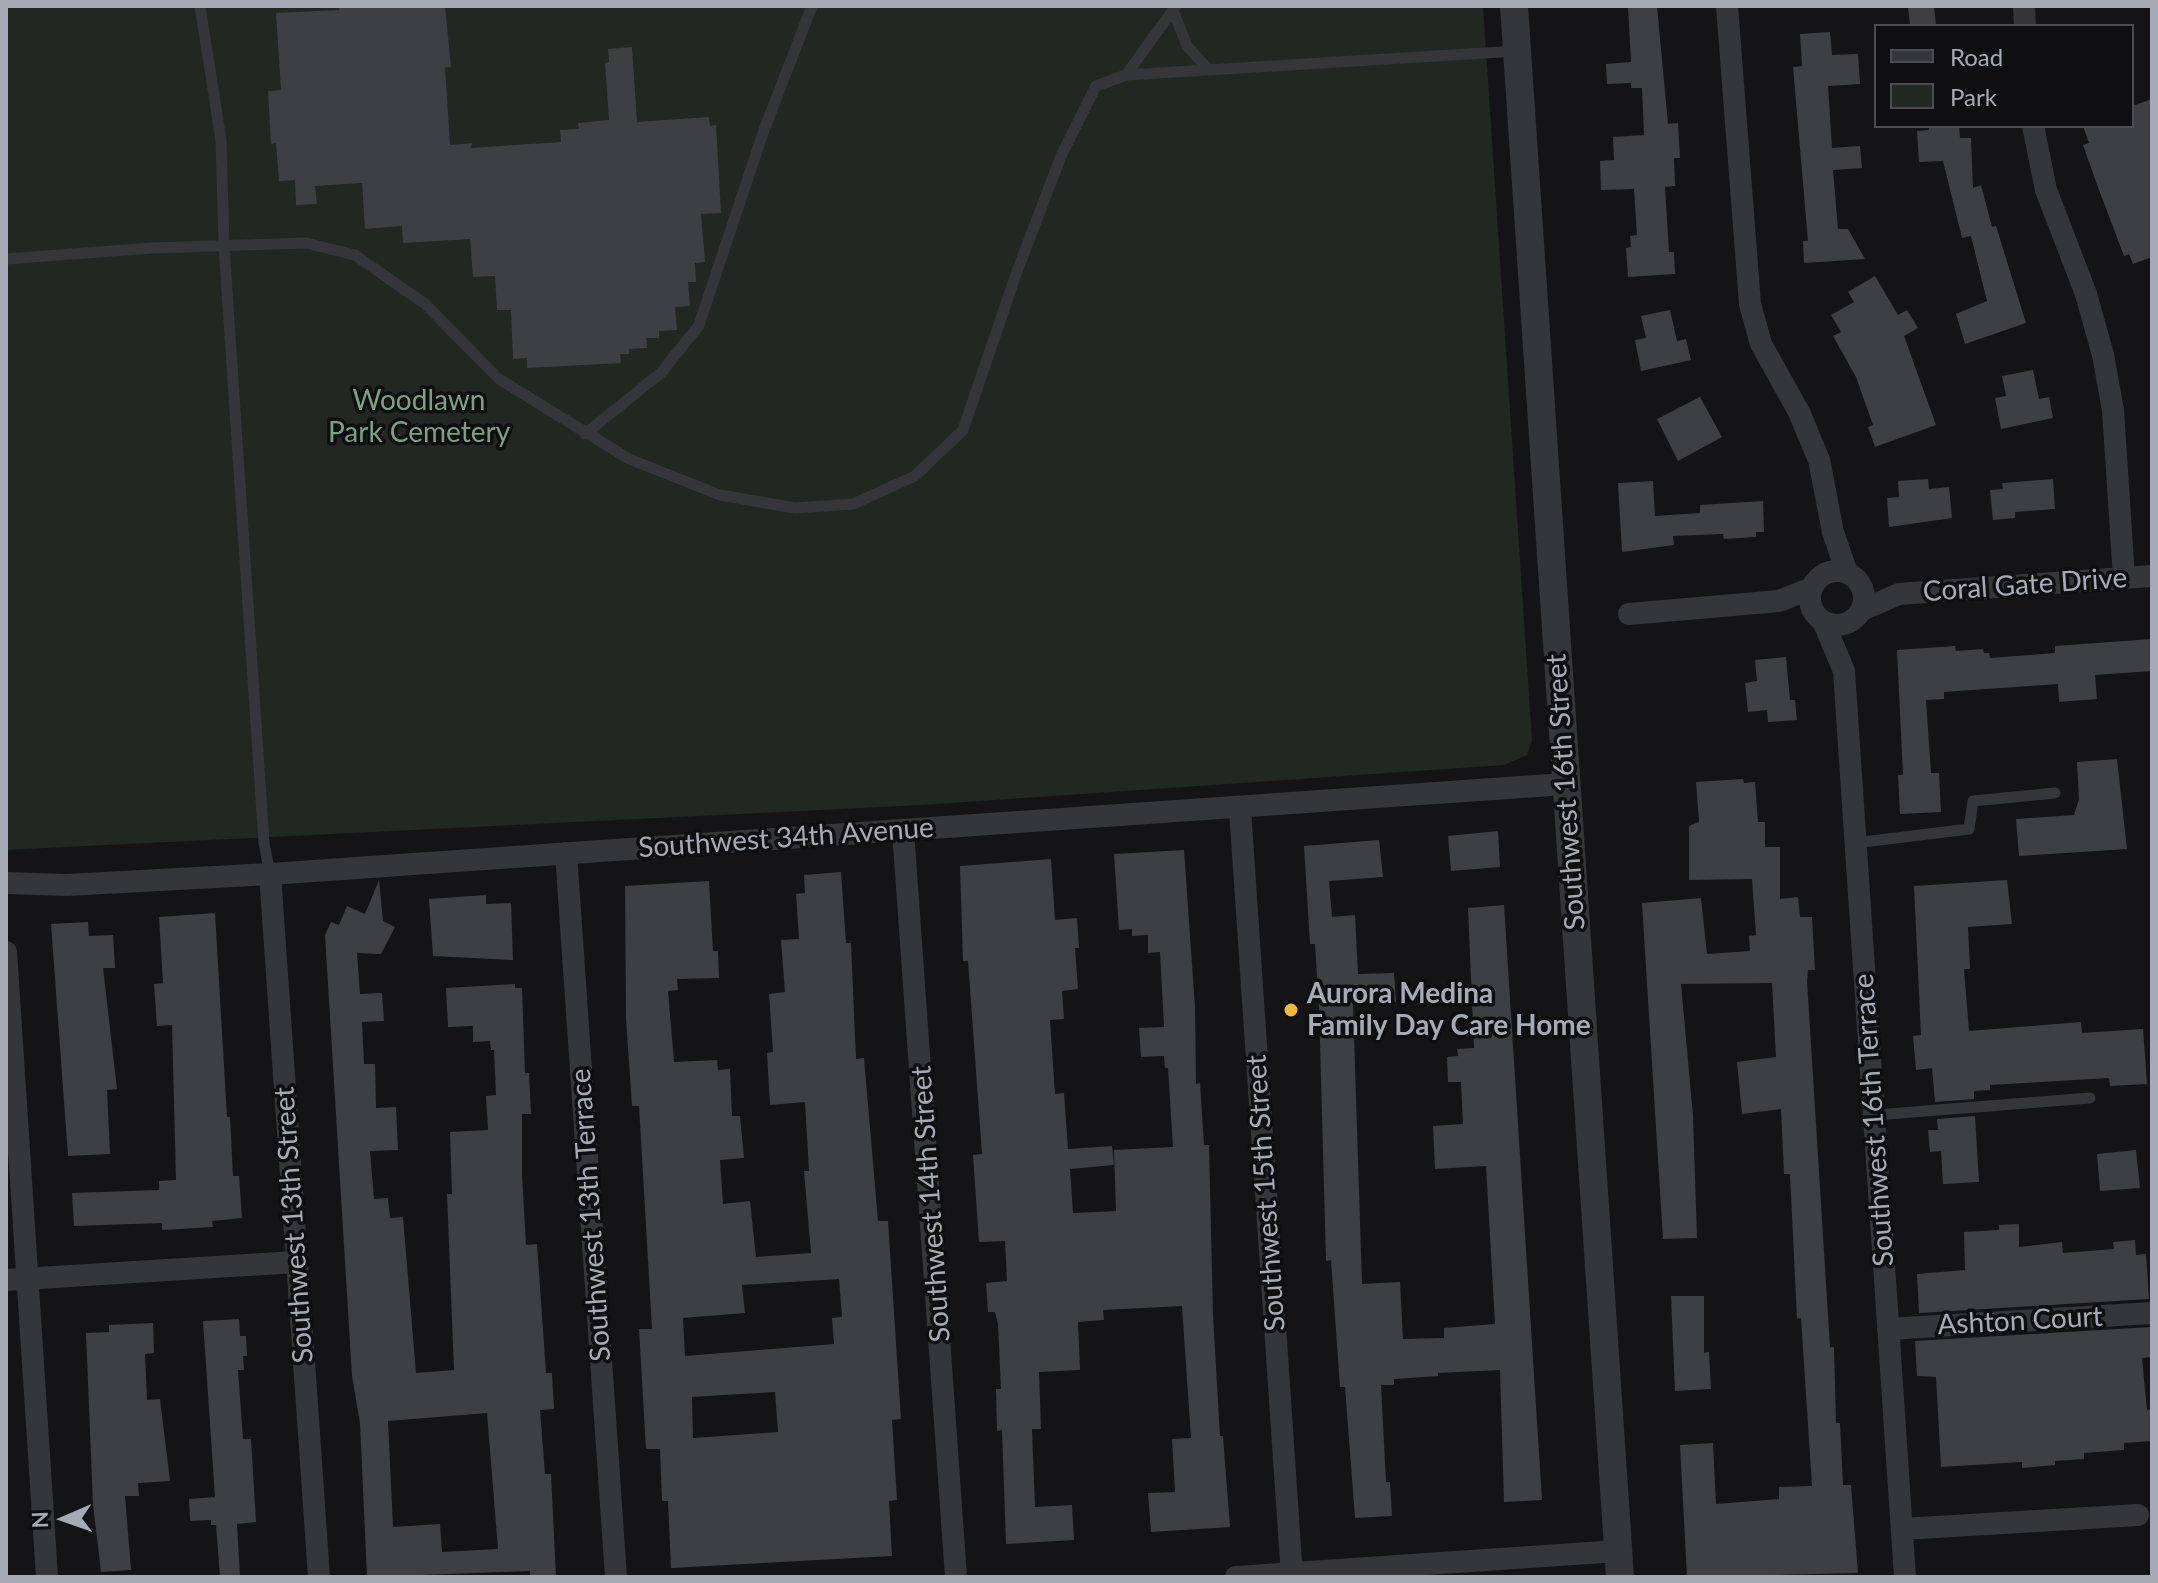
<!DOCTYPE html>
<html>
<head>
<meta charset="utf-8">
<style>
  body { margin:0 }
  #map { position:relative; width:2158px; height:1583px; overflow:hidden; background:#141416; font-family:Lato,sans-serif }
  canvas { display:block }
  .frame { position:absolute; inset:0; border:8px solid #a6aab5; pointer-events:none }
  .legend { position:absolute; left:1874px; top:24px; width:260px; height:104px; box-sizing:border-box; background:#0f0f11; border:2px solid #4b4d53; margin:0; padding:10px 14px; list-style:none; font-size:24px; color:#a6aab5 }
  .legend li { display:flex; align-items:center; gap:16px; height:40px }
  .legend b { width:40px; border:2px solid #4b4d53 }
  .north { position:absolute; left:24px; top:1479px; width:80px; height:80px; -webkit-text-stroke:6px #0f0f11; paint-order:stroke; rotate:268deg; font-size:22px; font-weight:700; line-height:32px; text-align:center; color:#a6aab5 }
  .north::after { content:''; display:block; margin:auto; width:28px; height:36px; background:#a6aab5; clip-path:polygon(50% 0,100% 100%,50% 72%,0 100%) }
</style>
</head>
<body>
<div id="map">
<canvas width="2158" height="1583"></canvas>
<div class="frame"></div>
<ul class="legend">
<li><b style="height:10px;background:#35363a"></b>Road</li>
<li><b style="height:22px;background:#202821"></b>Park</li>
</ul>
<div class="north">N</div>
</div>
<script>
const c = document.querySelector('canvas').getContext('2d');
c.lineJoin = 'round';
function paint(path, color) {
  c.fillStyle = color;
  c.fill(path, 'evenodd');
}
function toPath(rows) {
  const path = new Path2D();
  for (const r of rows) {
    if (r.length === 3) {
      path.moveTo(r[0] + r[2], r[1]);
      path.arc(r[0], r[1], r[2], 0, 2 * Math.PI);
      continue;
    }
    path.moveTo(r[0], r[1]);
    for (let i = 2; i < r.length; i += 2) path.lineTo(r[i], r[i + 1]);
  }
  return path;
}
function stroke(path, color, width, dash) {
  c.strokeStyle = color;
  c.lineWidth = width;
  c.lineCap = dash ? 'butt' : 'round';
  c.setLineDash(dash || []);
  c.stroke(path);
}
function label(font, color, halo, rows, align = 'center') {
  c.font = font + ' Lato,sans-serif';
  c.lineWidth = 7;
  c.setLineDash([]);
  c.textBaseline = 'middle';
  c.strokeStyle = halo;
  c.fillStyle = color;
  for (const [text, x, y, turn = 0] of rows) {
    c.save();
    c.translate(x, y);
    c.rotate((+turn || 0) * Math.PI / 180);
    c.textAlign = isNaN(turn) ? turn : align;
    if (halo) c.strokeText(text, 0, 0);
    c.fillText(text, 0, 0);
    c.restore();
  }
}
paint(toPath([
  [6,6,1483,6,1532,741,1527,755,1504,765,922,805,6,850]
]), '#202821');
paint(toPath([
  [347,6,445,6,451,67,445,67,450,145,472,143,471,148,561,142,560,130,579,129,578,123,609,120,605,63,609,62,608,49,632,47,637,122,709,117,710,126,716,125,721,213,701,214,705,262,695,263,696,282,688,282,690,306,675,307,677,330,659,331,659,338,646,338,647,348,629,349,629,354,620,354,621,363,527,368,527,358,513,359,511,310,497,310,495,276,473,277,470,239,403,243,402,226,365,229,362,183,315,186,317,204,296,205,295,180,279,181,276,143,271,144,268,91,281,90,276,13,339,10,339,7],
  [1628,6,1657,6,1668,124,1678,123,1680,158,1674,158,1675,186,1665,187,1669,252,1674,252,1675,274,1628,277,1626,248,1631,247,1630,236,1637,235,1634,189,1601,190,1600,161,1614,160,1613,137,1644,135,1642,88,1631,88,1631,83,1607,84,1606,64,1631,62],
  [1908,6,1934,6,1936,26,1910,26],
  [1830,32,1832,55,1858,54,1860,84,1828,86,1832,148,1860,146,1862,168,1833,170,1838,229,1848,229,1865,259,1804,263,1803,241,1808,241,1793,67,1802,66,1800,34],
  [2152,99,2152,257,2133,264,2129,254,2124,256,2099,190,2083,145,2089,143,2083,126,2132,126,2132,106],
  [1929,126,1959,126,1960,138,1971,138,1973,188,1981,185,1992,227,1996,226,2026,323,1965,344,1956,314,1987,301,1971,236,1962,238,1943,161,1919,162,1917,131,1929,130],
  [1875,276,1898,315,1907,310,1918,328,1904,336,1936,425,1875,447,1868,427,1873,425,1856,377,1833,336,1841,332,1831,315,1854,302,1848,292],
  [1670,310,1677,341,1686,339,1691,360,1641,371,1635,340,1646,338,1641,316],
  [2033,370,2039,399,2049,397,2053,418,2001,429,1995,398,2006,396,2002,376],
  [1700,397,1722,437,1678,461,1657,419],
  [1928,479,1929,489,1949,487,1952,518,1889,527,1887,498,1899,497,1898,481],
  [2053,479,2055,509,2015,512,2015,518,1993,520,1990,490,2003,489,2002,483],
  [1653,481,1655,516,1700,513,1700,505,1763,501,1764,532,1756,532,1756,537,1724,539,1723,534,1673,536,1674,545,1622,552,1618,483],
  [2152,639,2152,671,2095,675,2097,699,2059,702,2058,684,1944,692,1944,699,1926,700,1931,773,1939,773,1941,812,1900,814,1898,775,1903,775,1897,650,1955,646,1956,651,1983,649,1984,653,1989,653,1990,658,2055,653,2055,646],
  [1786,657,1790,700,1795,700,1797,720,1768,722,1767,710,1748,712,1745,683,1757,681,1755,660],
  [2117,759,2127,849,2019,856,2016,819,2074,815,2079,799,2077,762],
  [1743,779,1744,783,1755,782,1758,822,1765,822,1765,847,1780,847,1780,899,1798,897,1800,917,1812,917,1815,970,1808,970,1807,981,1830,1347,1834,1347,1836,1423,1840,1423,1843,1485,1851,1485,1858,1573,1687,1577,1680,1445,1713,1443,1716,1504,1779,1499,1779,1487,1812,1486,1801,1318,1797,1319,1790,1174,1784,1174,1781,1109,1742,1114,1737,1062,1776,1057,1772,983,1681,984,1693,1116,1697,1238,1663,1239,1642,903,1701,898,1707,954,1750,951,1749,936,1756,935,1752,879,1689,880,1689,826,1699,822,1696,782],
  [1498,831,1500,867,1451,871,1448,836],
  [1379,840,1383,877,1329,881,1332,917,1355,915,1358,974,1394,973,1396,1002,1353,1004,1362,1284,1400,1282,1403,1339,1444,1338,1444,1328,1495,1324,1486,1166,1435,1169,1433,1126,1463,1124,1461,1082,1448,1082,1447,1057,1458,1056,1457,1049,1474,1048,1468,908,1504,905,1542,1500,1504,1502,1500,1370,1438,1373,1438,1376,1394,1379,1394,1385,1381,1385,1386,1482,1390,1482,1392,1516,1355,1518,1345,1387,1340,1387,1331,1260,1326,1261,1319,1006,1315,944,1310,944,1304,846],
  [1184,850,1195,1007,1196,1084,1200,1083,1204,1145,1209,1145,1213,1315,1220,1436,1223,1436,1230,1527,1151,1532,1148,1493,1175,1492,1172,1439,1191,1438,1182,1306,1103,1310,1104,1320,1078,1322,1080,1370,1039,1372,1041,1429,1032,1429,1035,1507,1072,1505,1074,1540,1006,1544,1002,1430,997,1431,996,1389,1001,1389,998,1324,995,1312,988,1312,986,1283,1007,1281,1005,1241,979,1242,973,1155,982,1154,968,961,963,961,960,866,1051,859,1055,920,1077,918,1079,948,1075,948,1078,989,1062,991,1064,1019,1050,1020,1055,1094,1064,1093,1068,1149,1112,1146,1114,1165,1070,1169,1073,1213,1116,1211,1114,1150,1173,1147,1168,1068,1165,1068,1164,1056,1141,1057,1139,1028,1164,1027,1160,952,1148,953,1148,935,1132,936,1132,929,1119,930,1114,854],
  [841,872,846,943,851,943,856,1059,864,1058,878,1221,888,1221,901,1419,892,1420,897,1500,889,1501,892,1556,671,1568,668,1501,662,1501,660,1449,646,1449,639,1329,652,1329,639,1106,632,1106,626,1019,625,886,709,881,713,951,718,951,719,978,677,979,678,990,668,991,674,1062,717,1060,718,1070,730,1069,732,1116,740,1116,744,1158,720,1160,723,1204,750,1201,756,1257,811,1253,804,1171,809,1171,805,1102,770,1105,767,1053,773,1052,769,994,785,992,781,940,799,939,796,894,805,893,804,875],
  [839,1279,842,1317,832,1318,834,1344,685,1356,683,1318,745,1313,742,1285],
  [775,1392,778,1432,693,1438,692,1397],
  [379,880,383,921,395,927,381,954,357,953,360,994,382,993,384,1021,362,1022,364,1064,375,1064,376,1108,396,1107,398,1150,370,1151,374,1199,388,1198,390,1218,403,1217,416,1373,454,1370,447,1194,452,1194,450,1132,488,1130,486,1096,496,1095,494,1050,491,1050,490,1041,473,1042,473,1026,448,1027,446,988,515,984,515,988,522,988,525,1073,529,1073,531,1114,522,1114,522,1175,526,1245,537,1244,546,1373,552,1373,554,1409,540,1410,545,1474,551,1474,556,1577,530,1577,530,1571,367,1577,360,1423,352,1376,325,935,331,922,339,925,347,906,365,914],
  [487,1413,498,1549,442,1552,440,1524,393,1527,388,1421],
  [2007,880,2012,924,1968,927,1970,969,1964,969,1969,1031,2081,1022,2082,1033,2143,1029,2147,1084,2110,1086,2109,1078,1990,1085,1990,1090,1974,1091,1974,1099,1935,1102,1932,1068,1916,1070,1913,1036,1921,1035,1914,886],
  [486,895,486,904,511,903,513,960,433,956,429,899],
  [215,913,227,1117,230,1117,233,1176,239,1176,242,1218,212,1221,213,1227,162,1230,162,1223,74,1226,72,1193,159,1190,159,1181,176,1180,172,1025,157,1026,154,984,163,983,159,917],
  [88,922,89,936,113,935,115,968,103,968,117,1089,107,1090,110,1154,68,1156,51,924],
  [1975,1116,1979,1182,1943,1184,1941,1151,1930,1152,1928,1130,1938,1130,1937,1119],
  [2136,1150,2140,1188,2100,1191,2097,1154],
  [2019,1224,2019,1247,2062,1242,2063,1253,2114,1249,2113,1242,2135,1240,2136,1255,2146,1254,2149,1299,1919,1313,1917,1274,1965,1270,1964,1232,1999,1230,1999,1225],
  [1671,1296,1704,1296,1704,1353,1709,1352,1711,1389,1675,1391],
  [239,1319,240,1336,246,1336,247,1356,243,1356,244,1370,238,1370,243,1439,251,1439,256,1522,237,1524,240,1577,220,1577,216,1525,211,1525,211,1520,190,1521,189,1499,215,1497,203,1321],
  [153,1323,154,1353,145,1354,147,1400,160,1399,170,1481,138,1483,139,1496,125,1496,131,1570,101,1572,93,1505,86,1333,109,1332,109,1325],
  [2151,1327,2152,1357,2142,1358,2147,1410,2152,1409,2152,1441,2124,1443,2124,1450,2084,1453,2084,1459,2055,1461,2055,1465,2022,1468,2022,1462,1941,1467,1936,1377,1917,1376,1915,1341]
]), '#3e3f43');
stroke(toPath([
  [200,6,221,140,224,246,264,843,270,874],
  [1173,10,1187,46,1209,70],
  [1126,75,1176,6],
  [6,259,152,248,306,243,355,255,425,304,499,379,629,459,720,495,795,508,853,504,915,476,963,430,1015,277,1061,156,1096,86,1126,75,1517,51],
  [585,434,662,372,699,325,764,130,812,6],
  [1855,843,1969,829,1973,801,2055,793],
  [1875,1115,2090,1098]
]), '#35363a', 11);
stroke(toPath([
  [1727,6,1750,304,1761,344,1799,412,1819,460,1833,532,1847,573],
  [2024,6,2025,26],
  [2033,126,2046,190,2086,294,2103,355,2113,410,2124,578],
  [1837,598,27],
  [1862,610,1899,594,2152,576],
  [1629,614,1779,601,1812,588],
  [1823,621,1844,671,1905,1577],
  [1240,809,1292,1577],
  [903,830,956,1577],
  [566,853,616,1577],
  [270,874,319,1577],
  [6,883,67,885,270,874,1565,784],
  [6,952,47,1577],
  [6,1280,296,1262],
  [1888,1329,2152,1313],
  [1902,1529,2138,1515],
  [1236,1577,1618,1551]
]), '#35363a', 22);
stroke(toPath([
  [1514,6,1620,1577]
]), '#35363a', 28);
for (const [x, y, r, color] of [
  [1291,1010,8,"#ebba36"]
]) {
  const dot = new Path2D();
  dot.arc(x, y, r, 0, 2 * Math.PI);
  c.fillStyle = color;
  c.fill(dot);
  stroke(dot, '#0f0f11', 3);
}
label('28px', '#7ea082', '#0f0f11', [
  ["Woodlawn",419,401],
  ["Park Cemetery",419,433]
]);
label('28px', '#a6aab5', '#0f0f11', [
  ["Coral Gate Drive",2025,585,-4],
  ["Southwest 16th Street",1566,792,-94],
  ["Southwest 34th Avenue",786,838,-4],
  ["Southwest 16th Terrace",1874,1120,-94],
  ["Southwest 15th Street",1266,1193,-94],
  ["Southwest 14th Street",931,1204,-94],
  ["Southwest 13th Terrace",591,1215,-94],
  ["Southwest 13th Street",294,1225,-94],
  ["Ashton Court",2020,1321,-3]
]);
label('bold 28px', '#a6aab5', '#0f0f11', [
  ["Aurora Medina",1307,994],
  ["Family Day Care Home",1307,1026]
], 'left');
</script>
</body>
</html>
